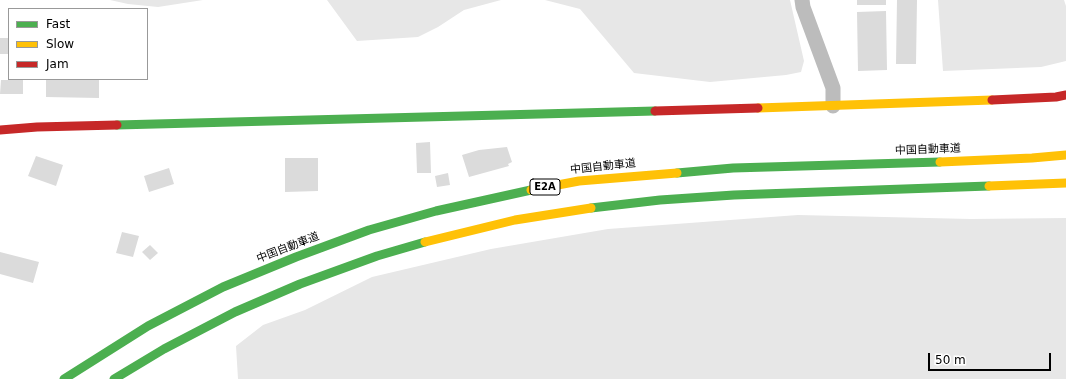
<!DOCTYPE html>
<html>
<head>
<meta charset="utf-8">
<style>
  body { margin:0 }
  #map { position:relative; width:1066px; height:379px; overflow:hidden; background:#fff; font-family:"DejaVu Sans",sans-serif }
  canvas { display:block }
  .legend { position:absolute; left:8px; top:8px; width:140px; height:72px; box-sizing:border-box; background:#fff; border:1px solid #999; margin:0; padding:5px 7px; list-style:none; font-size:12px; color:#000 }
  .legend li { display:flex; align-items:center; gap:8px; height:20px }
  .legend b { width:20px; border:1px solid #999 }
  .scale { position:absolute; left:928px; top:353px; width:123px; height:18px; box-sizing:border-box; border:2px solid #000; border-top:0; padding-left:5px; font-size:12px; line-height:14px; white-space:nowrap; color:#000; -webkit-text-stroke:3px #fff; paint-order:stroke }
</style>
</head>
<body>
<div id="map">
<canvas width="1066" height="379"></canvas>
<ul class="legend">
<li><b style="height:5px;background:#4caf50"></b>Fast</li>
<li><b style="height:5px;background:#ffc107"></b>Slow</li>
<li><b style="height:5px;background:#c62828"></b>Jam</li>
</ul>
<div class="scale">50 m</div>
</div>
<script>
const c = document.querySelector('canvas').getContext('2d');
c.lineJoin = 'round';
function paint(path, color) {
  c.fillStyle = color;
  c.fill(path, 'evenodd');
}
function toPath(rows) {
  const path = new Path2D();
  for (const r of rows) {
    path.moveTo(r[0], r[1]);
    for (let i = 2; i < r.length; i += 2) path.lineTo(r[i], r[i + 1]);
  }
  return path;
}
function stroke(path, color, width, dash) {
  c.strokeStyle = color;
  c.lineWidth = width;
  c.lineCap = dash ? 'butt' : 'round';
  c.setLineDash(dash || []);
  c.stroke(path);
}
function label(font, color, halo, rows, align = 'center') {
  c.font = font + ' "DejaVu Sans","Noto Sans JP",sans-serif';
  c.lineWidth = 4;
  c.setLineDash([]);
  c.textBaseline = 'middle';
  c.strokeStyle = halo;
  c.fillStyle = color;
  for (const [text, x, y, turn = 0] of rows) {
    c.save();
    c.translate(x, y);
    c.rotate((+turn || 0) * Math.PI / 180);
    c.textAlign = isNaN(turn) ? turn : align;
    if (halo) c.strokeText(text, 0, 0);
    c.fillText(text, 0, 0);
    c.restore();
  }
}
paint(toPath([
  [110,0,203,0,158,7,128,4],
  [327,0,501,0,464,10,438,27,418,37,357,41],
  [545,0,790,0,804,61,801,72,786,75,710,82,634,73,580,9],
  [938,0,1064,0,1066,6,1066,61,1041,67,943,71],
  [798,215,971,219,1066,218,1066,379,238,379,236,346,263,325,305,310,372,277,491,249,608,229]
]), '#e7e7e7');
paint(toPath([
  [857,0,886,0,886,5,857,5],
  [897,0,917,0,916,64,896,64],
  [886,11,887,70,858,71,857,12],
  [0,38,9,38,9,54,0,54],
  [46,79,99,79,99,98,46,97],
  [1,80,23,80,23,94,0,94],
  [430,142,431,173,417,173,416,143],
  [507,147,512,162,508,164,509,166,469,177,462,155,479,150],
  [36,156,63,165,56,186,28,176],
  [285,158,318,158,318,191,285,192],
  [169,168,174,184,149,192,144,176],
  [448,173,450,185,437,187,435,176],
  [122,232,139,236,133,257,116,253],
  [150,245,158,253,150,260,142,252],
  [0,252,39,262,33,283,0,274]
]), '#dbdbdb');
stroke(toPath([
  [802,0,803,7,833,88,833,106]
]), '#bcbcbc', 15);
stroke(toPath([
  [117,125,655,111],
  [677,173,733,168,940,162],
  [591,208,660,200,734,195,989,186],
  [64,379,148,326,223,287,296,257,369,230,436,211,531,190],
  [114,379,164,349,235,312,300,284,377,256,425,242]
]), '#4caf50', 9);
stroke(toPath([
  [758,108,992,100],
  [940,162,1032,158,1066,155],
  [989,186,1066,183],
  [531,190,579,181,677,173],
  [425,242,515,220,591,208]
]), '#ffc107', 9);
stroke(toPath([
  [992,100,1056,97,1066,95],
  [655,111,758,108],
  [0,130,37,127,117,125]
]), '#c62828', 9);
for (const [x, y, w] of [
  [545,187,30]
]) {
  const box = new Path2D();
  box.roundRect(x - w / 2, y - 8, w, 16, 3);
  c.fillStyle = '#fff';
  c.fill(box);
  stroke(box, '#000', 1);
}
label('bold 10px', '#000', null, [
  ["E2A",545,187]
]);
label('11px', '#000', '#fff', [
  ["中国自動車道",928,150,-2],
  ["中国自動車道",603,167,-6],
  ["中国自動車道",288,248,-21]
]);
</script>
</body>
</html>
